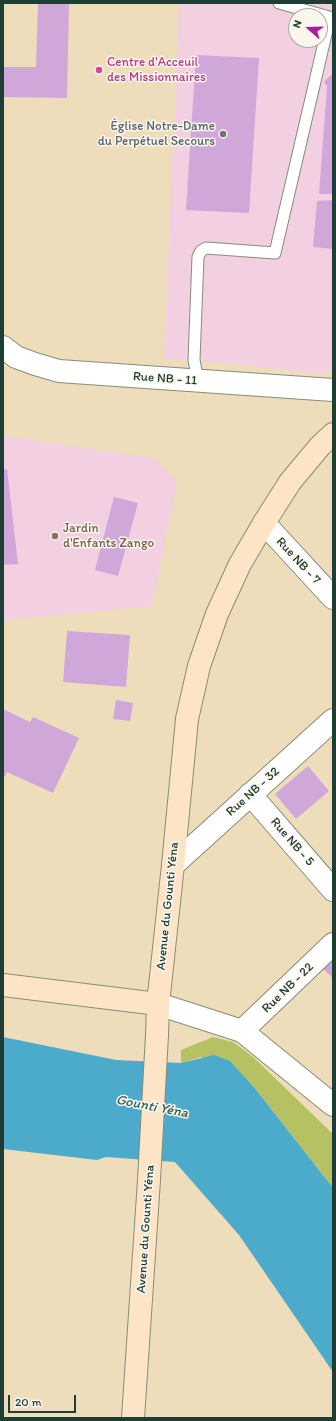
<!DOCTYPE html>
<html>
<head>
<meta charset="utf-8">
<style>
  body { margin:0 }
  #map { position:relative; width:336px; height:1421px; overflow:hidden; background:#edb; font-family:Itim,sans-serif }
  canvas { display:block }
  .frame { position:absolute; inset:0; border:4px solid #1f3d34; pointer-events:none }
  .north { position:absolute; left:288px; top:8px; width:40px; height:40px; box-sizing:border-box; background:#fbf7ec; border:1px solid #a3ada2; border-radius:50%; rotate:290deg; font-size:11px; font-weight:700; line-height:16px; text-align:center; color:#1f3d34 }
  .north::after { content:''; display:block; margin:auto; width:14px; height:18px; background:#b5179e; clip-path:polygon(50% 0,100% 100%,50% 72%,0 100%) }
  .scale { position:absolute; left:8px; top:1395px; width:68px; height:18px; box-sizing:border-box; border:2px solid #1f3d34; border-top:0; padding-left:5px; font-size:12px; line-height:14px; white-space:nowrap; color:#1f3d34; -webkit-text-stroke:3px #fbf7ec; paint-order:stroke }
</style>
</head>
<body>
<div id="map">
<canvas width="336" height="1421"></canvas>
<div class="frame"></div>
<div class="north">N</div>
<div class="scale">20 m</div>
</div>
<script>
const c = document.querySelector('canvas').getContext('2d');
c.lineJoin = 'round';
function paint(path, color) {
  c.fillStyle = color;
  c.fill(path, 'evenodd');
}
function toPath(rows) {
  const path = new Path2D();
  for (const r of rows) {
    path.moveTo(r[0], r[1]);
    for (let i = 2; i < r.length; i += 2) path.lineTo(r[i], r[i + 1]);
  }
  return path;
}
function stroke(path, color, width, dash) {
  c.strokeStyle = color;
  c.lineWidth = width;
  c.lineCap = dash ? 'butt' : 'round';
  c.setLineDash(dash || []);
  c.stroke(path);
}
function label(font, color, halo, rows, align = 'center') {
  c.font = font + ' Itim,sans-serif';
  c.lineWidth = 3;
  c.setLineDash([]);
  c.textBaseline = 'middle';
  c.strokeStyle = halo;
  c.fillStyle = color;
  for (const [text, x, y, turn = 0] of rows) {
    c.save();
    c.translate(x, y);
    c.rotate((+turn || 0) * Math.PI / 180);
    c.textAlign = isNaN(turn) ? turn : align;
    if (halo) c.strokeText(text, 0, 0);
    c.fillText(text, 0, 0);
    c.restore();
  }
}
paint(toPath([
  [179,3,333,3,333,367,325,374,194,360,164,359],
  [296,16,320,16,320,40,296,40],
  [3,436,154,458,177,482,152,606,3,620]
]), '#f2cfe1');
paint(toPath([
  [213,1037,233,1042,252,1056,333,1134,333,1188,257,1091,201,1057,181,1063,181,1050]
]), '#b5c163');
paint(toPath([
  [3,1037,116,1060,181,1063,214,1055,230,1061,257,1091,333,1188,333,1372,239,1235,175,1162,106,1157,97,1160,3,1149]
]), '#4caaca');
paint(toPath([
  [38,3,69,3,67,98,3,97,3,67,36,67],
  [196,55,259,58,249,213,186,210],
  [333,73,333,194,319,194,327,86,324,82],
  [333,200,333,249,313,247,317,201],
  [7,469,18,564,3,565,3,470],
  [114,497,138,503,118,576,95,570],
  [67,631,130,635,126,687,63,682],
  [116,700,133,703,130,721,113,719],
  [3,709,30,722,33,717,79,738,53,793,7,772,5,776,3,776],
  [308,766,329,791,296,819,275,794],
  [333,952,333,978,320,966]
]), '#d0a7d9');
const lane = toPath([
  [279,3,333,18],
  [198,381,194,360,198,257,201,251,206,248,275,253,330,17]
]);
const street = toPath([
  [3,347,16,357,35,364,59,371,333,390],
  [264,523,333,598],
  [250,794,333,890],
  [173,865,333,720],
  [158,1004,242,1031,333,1105],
  [242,1031,333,944]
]);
const secondary = toPath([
  [3,985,158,1004],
  [133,1418,149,1180,157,1035,158,1004,173,865,187,719,199,666,217,614,240,564,264,523,290,482,320,446,333,434]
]);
stroke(lane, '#868d78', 13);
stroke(street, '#868d78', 24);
stroke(secondary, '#868d78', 24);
stroke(lane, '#fff', 11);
stroke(street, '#fff', 22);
stroke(secondary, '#fee4c6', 22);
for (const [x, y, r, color] of [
  [99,70,4,"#d1479c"],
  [223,134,4,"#6b7280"],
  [55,536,4,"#8d6e63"]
]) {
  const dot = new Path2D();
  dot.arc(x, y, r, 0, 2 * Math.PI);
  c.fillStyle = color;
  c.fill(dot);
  stroke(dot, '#fbf7ec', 1.5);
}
label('13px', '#b23c85', '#fbf7ec', [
  ["Centre d'Acceuil",107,63],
  ["des Missionnaires",107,78]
], 'left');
label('13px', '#5b616d', '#fbf7ec', [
  ["Église Notre-Dame",215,127],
  ["du Perpétuel Secours",215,142]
], 'right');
label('13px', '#1f3d34', '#fbf7ec', [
  ["Rue NB - 11",165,379,4],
  ["Rue NB - 7",298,561,47],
  ["Rue NB - 32",253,792,-42],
  ["Rue NB - 5",292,842,49],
  ["Avenue du Gounti Yéna",168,906,-84],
  ["Rue NB - 22",288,988,-44],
  ["Avenue du Gounti Yéna",146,1229,-86]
]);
label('13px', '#785e54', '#fbf7ec', [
  ["Jardin",63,529],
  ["d'Enfants Zango",63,544]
], 'left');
label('italic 14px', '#2c5e61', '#fbf7ec', [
  ["Gounti Yéna",152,1107,11]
]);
</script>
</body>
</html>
